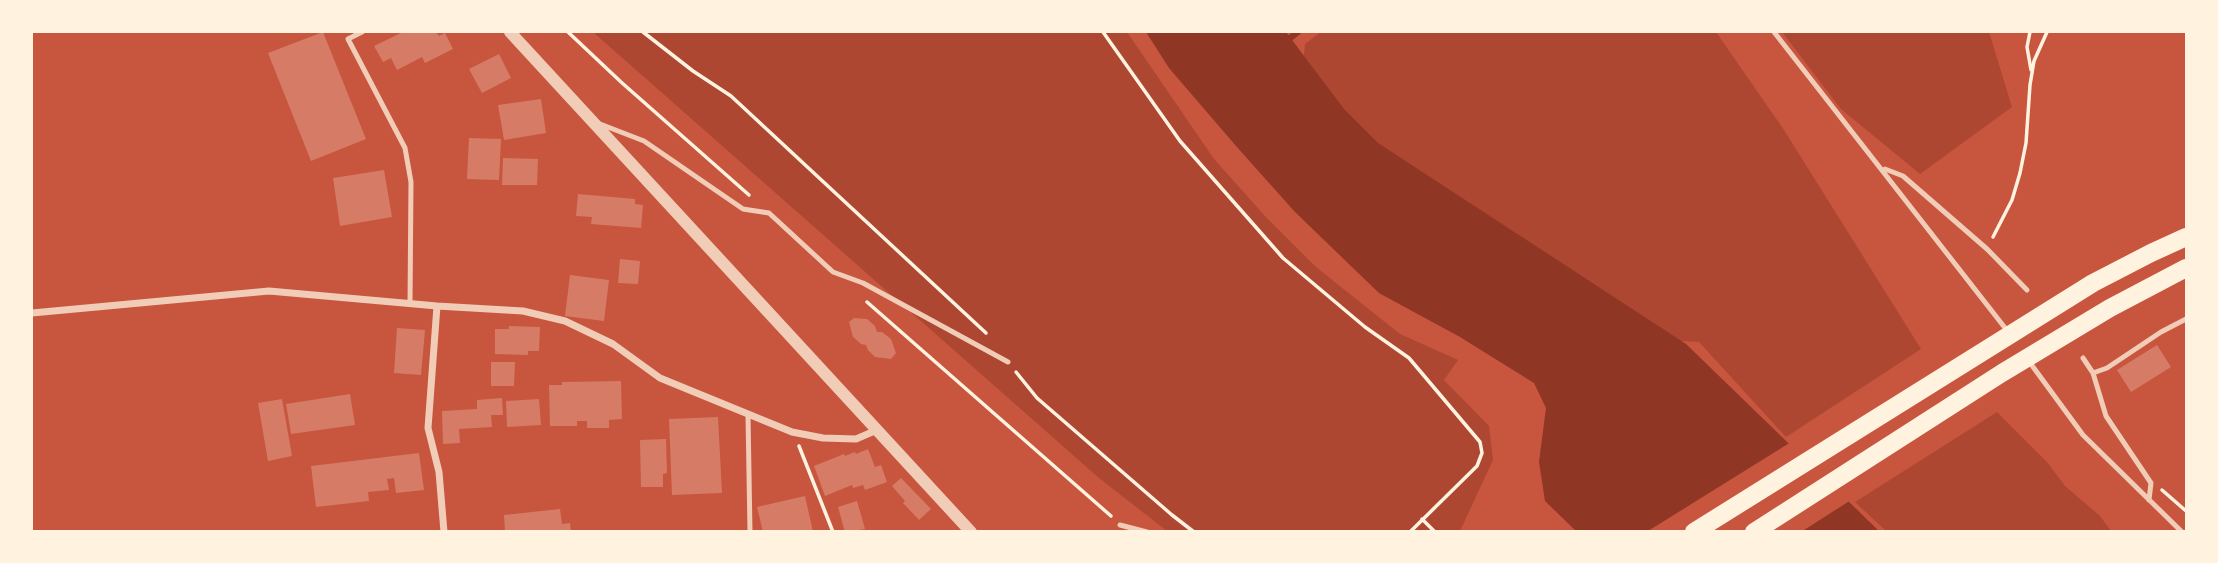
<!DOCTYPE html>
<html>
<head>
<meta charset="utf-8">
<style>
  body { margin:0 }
  #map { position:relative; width:2218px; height:563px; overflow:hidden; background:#c8553d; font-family:"Nunito Sans",sans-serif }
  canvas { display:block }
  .frame { position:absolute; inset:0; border:33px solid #fff3e0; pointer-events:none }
</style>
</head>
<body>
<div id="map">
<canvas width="2218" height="563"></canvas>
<div class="frame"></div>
</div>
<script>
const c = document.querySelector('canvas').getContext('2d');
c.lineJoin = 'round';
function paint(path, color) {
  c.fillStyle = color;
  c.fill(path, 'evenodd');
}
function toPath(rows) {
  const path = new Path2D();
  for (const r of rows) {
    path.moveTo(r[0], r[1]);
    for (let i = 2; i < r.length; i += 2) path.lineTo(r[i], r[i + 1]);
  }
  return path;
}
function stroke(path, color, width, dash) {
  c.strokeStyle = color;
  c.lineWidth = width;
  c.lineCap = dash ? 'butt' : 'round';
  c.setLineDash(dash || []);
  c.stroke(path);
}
paint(toPath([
  [593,32,1127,32,1214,159,1265,216,1316,267,1400,334,1458,360,1444,380,1489,426,1493,460,1460,531,1167,531,1099,478],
  [1321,32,1716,32,1784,130,1921,349,1786,437,1699,342,1666,340,1371,144,1303,66,1305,44],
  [1782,32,1989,32,2012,107,1920,174,1841,109],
  [1997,412,2047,462,2065,486,2100,516,2111,531,1886,531,1855,502]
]), '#ae4732');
paint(toPath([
  [1146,32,1286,32,1344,109,1378,143,1686,344,1879,531,1576,531,1545,501,1539,462,1546,408,1534,383,1460,337,1379,293,1295,212,1236,146,1169,68]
]), '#8f3625');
paint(toPath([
  [1791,442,1851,500,1801,532,1648,531]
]), '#c8553d');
stroke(toPath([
  [1286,41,1298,32]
]), '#8f3625', 6);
paint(toPath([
  [323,32,366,139,311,161,268,53],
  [403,32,436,32,439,36,445,33,453,49,425,63,422,57,397,70,391,58,383,62,374,46],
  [499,54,511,78,482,93,469,69],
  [541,99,546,133,504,140,498,105],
  [469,138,501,139,499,180,467,179],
  [503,158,538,159,537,185,502,185],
  [384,170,392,217,340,226,333,178],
  [578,194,635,199,635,204,643,205,641,228,591,224,592,217,576,216],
  [620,259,640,261,638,284,618,283],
  [570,275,609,280,604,321,565,316],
  [854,318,867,319,875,326,877,332,882,332,891,339,896,353,891,359,875,357,868,350,866,345,861,344,853,337,849,322],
  [509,326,540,327,539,351,528,351,528,355,495,354,495,329,509,329],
  [397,328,425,330,421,375,394,373],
  [2157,345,2171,367,2131,392,2117,370],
  [491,362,515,362,514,386,491,386],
  [621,381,622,419,609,420,609,428,587,428,587,421,577,421,577,426,550,426,549,385,562,385,562,382],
  [350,394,355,425,291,434,286,404],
  [502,398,503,415,491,415,492,427,459,429,460,443,443,444,442,411,477,409,477,400],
  [282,399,292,456,268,461,258,403],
  [539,399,541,425,507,427,506,401],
  [718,417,722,493,672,495,669,419],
  [666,439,667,473,663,474,663,487,641,487,640,440],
  [868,449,875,467,881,465,887,482,865,490,863,485,853,488,852,485,825,496,814,466,844,454,845,456,855,452,856,454],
  [419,453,424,490,396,493,394,478,387,479,389,490,368,492,369,501,316,507,311,466],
  [901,478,931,509,919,520,903,503,905,501,892,486],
  [805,496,813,532,763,532,757,507],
  [857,501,865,529,845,532,838,507],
  [560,509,562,524,570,523,571,532,505,532,504,515]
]), '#d67c66');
stroke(toPath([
  [568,32,621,82,749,195],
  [643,32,693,71,731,96,986,333],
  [1103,32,1180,141,1283,258,1365,327,1409,358,1480,442,1482,453,1477,466,1410,532],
  [2030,32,2027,47,2031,70],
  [1993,237,2012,200,2020,173,2026,143,2030,85,2034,61,2047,32],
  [867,302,1111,516],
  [1016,372,1037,398,1172,515,1194,532],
  [799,446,833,532],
  [2162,490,2186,511],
  [1422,519,1435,532]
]), '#fff3e0', 3.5);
stroke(toPath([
  [362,32,348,39,405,148,411,182,410,304],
  [1774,32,2009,333],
  [600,124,644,141,743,209,769,213,833,272,863,283,1008,362],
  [1885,169,1903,176,1987,249,2027,290],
  [2083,358,2093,373,2106,416,2151,483,2149,500],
  [2028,360,2083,435,2182,532],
  [2093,373,2107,368,2161,332,2186,319],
  [748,415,750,532],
  [1120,525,1147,532]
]), '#f1ccb7', 5);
stroke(toPath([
  [437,306,428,428,439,472,444,532],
  [32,313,269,291,437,306,523,311,565,321,613,344,660,378,792,432,823,438,856,439,877,430]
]), '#f1ccb7', 7);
stroke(toPath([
  [510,32,971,532]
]), '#f1ccb7', 12);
stroke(toPath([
  [1694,532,2093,283,2151,253,2186,237],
  [1754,532,2002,373,2110,308,2186,268]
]), '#fff3e0', 18);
</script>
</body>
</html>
